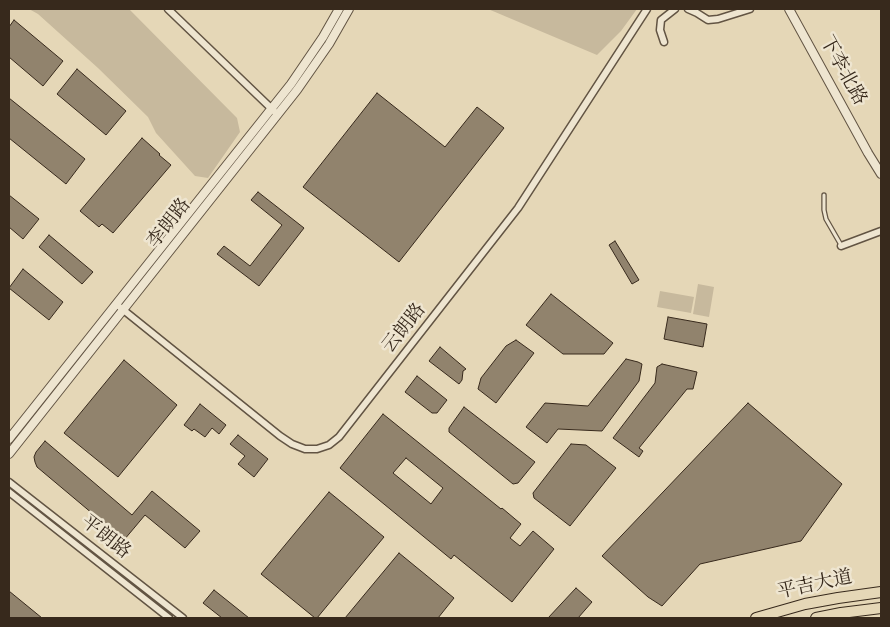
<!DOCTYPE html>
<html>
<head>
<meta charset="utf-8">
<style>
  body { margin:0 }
  #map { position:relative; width:890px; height:627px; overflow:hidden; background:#e5d7b7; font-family:"IM FELL English",serif }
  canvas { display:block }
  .frame { position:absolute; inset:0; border:10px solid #37291c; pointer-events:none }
</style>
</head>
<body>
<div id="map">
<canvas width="890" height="627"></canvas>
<div class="frame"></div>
</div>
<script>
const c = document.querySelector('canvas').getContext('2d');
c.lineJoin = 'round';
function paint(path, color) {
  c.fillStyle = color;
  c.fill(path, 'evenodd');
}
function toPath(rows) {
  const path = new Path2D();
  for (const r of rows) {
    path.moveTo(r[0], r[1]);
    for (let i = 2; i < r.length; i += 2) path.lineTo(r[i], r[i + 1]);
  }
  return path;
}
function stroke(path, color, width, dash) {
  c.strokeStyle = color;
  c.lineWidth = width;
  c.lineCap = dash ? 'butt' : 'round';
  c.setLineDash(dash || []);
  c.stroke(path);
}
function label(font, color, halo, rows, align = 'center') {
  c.font = font + ' "IM FELL English","Noto Serif SC",serif';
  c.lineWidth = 5;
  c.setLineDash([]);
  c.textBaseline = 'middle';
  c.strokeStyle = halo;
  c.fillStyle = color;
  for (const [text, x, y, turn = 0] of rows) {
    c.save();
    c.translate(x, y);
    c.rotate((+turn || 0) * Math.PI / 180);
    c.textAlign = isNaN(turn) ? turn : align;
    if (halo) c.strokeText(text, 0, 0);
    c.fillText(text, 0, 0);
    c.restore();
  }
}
paint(toPath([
  [29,9,129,9,237,118,240,132,208,178,195,176,156,133,148,117,98,68,38,14],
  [488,9,637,9,621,31,597,55],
  [698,284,714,287,709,317,693,314],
  [660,291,694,297,691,313,657,307]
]), '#c7b99d');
const building = toPath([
  [14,20,63,61,43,86,9,57,9,27,14,20],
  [77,69,126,111,106,135,57,94,77,69],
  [377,93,445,147,477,107,504,128,399,262,303,187,377,93],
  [9,98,85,159,66,184,9,138,9,98],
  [142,138,160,154,159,155,171,165,113,233,102,224,99,227,80,211,142,138],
  [258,192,304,228,259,286,217,254,224,246,250,266,282,225,251,200,258,192],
  [9,195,39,219,23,239,9,227,9,195],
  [49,235,93,272,82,284,39,247,49,235],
  [615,241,639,280,632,284,609,245,615,241],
  [23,269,63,302,49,320,9,288,23,269],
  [551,294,613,343,604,354,563,354,526,325,551,294],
  [668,317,707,324,703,347,664,339,668,317],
  [516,340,534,353,496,403,478,389,481,378,506,346,516,340],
  [440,347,466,369,463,371,462,380,459,384,429,361,440,347],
  [626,359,638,362,642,364,639,381,602,431,558,429,547,443,526,427,545,403,588,406,626,359],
  [124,360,177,405,118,477,64,433,124,360],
  [662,364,697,372,693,389,687,389,639,448,643,451,639,457,613,438,655,383,657,367,662,364],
  [417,376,447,400,437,413,432,413,405,392,417,376],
  [748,403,842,484,801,541,700,564,662,606,648,597,602,556,748,403],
  [200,404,226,425,219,434,212,428,205,437,194,429,192,431,184,425,200,404],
  [464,407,535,462,518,483,513,484,449,432,449,428,464,407],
  [383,414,501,509,502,508,521,524,510,538,520,546,533,531,554,549,512,602,454,555,451,559,340,468,383,414],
  [406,458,443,488,431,504,393,473,406,458],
  [238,435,268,459,254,477,238,464,245,456,230,444,238,435],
  [45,441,132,515,152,491,200,531,185,548,145,515,124,540,37,467,35,462,34,457,36,452,45,441],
  [571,444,586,445,616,468,570,526,534,498,533,493,571,444],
  [329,492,384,537,317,618,315,618,261,574,329,492],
  [399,553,454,598,438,618,345,618,399,553],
  [576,588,592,602,578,618,548,618,576,588],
  [214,590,249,618,222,618,203,603,214,590],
  [9,591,42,618,9,618,9,591]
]);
paint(building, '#91836d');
stroke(building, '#37291c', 1);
const service = toPath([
  [824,195,824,210,826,219,841,245]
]);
const minor = toPath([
  [168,9,275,112],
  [688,9,697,13,708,20,718,19,750,9],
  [664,42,660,30,661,20,675,9],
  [841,246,881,231],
  [116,304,280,436,292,444,305,449,317,449,329,445,339,437,518,208,647,9],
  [9,482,183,618],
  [9,492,169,618]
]);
const tertiary = toPath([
  [789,9,868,153,881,174],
  [9,439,291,84,323,37,339,9],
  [9,454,297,90,329,44,349,9]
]);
const primary = toPath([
  [756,618,805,604,838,598,881,592],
  [816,618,841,613,881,608]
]);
stroke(service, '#625443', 5.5);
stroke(minor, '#625443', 9);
stroke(tertiary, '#625443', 10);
stroke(primary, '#37291c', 12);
stroke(service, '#eee5d0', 3);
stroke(minor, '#eee5d0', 6);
stroke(tertiary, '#eee5d0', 8);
stroke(primary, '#e5d7b7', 10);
label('19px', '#37291c', '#eee5d0', [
  ["下李北路",842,71,61],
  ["李朗路",170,224,-52],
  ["云朗路",405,329,-52],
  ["平朗路",105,538,38],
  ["平吉大道",815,586,-12]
]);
</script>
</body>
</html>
